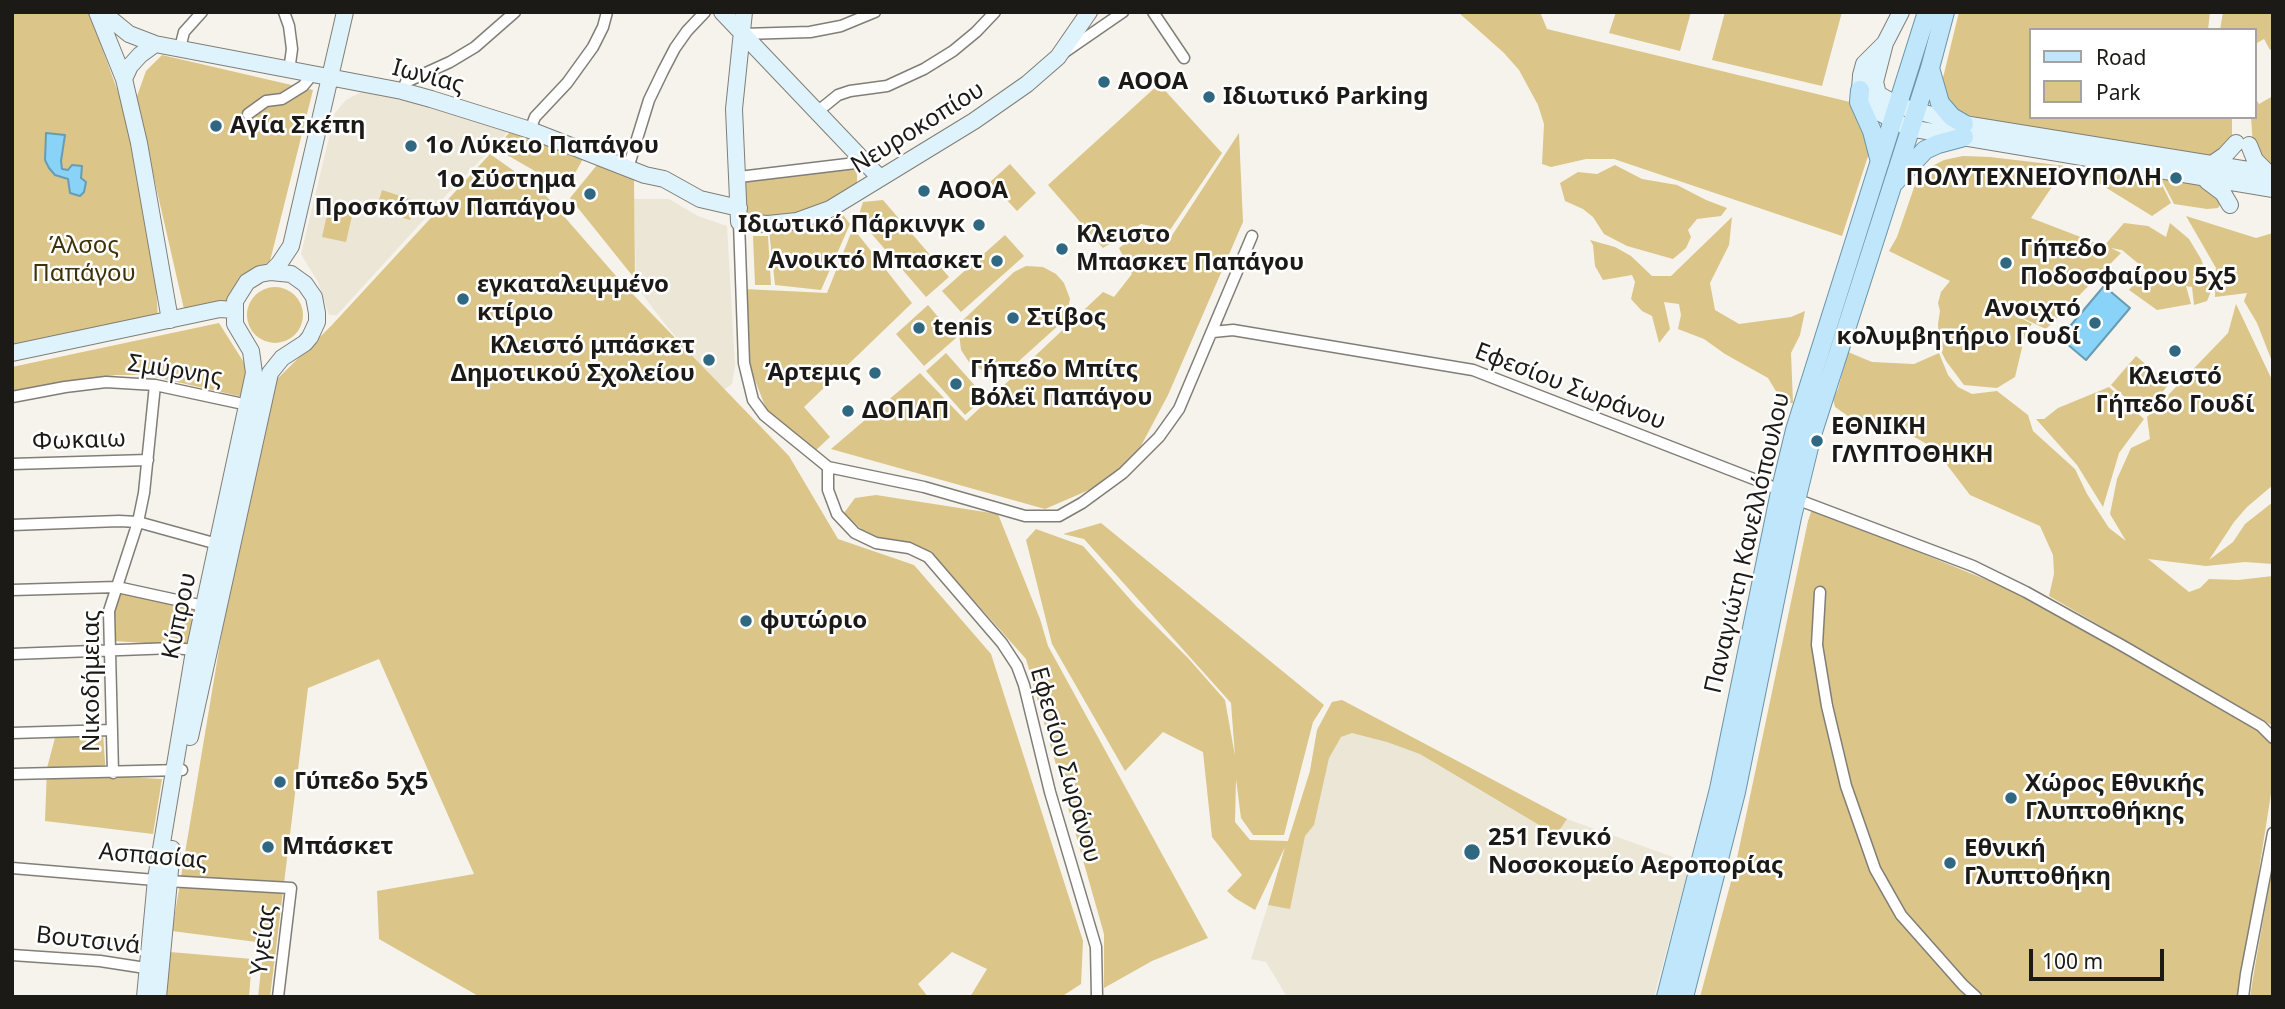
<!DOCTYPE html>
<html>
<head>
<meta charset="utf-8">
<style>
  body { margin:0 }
  #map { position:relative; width:2285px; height:1009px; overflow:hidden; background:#f5f3eb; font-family:"Noto Sans",sans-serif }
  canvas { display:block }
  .frame { position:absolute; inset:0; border:14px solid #1b1a17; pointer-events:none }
  .legend { position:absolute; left:2029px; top:28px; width:228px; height:91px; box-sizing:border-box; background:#fff; border:2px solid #a4a3a2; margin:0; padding:9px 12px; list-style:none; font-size:21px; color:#1b1a17 }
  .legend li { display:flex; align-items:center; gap:14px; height:35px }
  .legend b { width:35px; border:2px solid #a4a3a2 }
  .scale { position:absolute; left:2029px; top:949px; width:135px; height:32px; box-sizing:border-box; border:4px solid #1b1a17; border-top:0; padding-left:9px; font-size:21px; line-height:24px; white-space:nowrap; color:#1b1a17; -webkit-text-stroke:5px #fff; paint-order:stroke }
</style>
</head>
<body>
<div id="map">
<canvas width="2285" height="1009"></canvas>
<div class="frame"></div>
<ul class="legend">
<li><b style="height:9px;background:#bfe6fa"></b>Road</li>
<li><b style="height:19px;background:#dbc588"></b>Park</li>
</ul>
<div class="scale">100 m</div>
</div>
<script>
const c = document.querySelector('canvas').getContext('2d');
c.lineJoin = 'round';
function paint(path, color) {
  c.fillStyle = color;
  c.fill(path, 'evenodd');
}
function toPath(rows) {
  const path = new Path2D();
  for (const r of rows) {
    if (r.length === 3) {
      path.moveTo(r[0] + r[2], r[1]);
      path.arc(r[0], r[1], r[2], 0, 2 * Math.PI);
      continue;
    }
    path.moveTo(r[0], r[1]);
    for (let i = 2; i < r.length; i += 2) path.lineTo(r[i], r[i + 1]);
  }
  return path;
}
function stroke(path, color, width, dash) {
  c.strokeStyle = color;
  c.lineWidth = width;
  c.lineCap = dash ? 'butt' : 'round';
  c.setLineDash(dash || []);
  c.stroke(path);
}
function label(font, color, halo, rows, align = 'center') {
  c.font = font + ' "Noto Sans",sans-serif';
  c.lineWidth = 5;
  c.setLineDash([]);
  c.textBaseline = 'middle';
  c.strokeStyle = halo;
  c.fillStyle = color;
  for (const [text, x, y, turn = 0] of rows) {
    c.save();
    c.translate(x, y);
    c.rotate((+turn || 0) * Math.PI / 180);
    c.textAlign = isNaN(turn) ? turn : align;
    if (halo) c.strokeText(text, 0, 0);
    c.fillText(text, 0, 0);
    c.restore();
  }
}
paint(toPath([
  [361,92,406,100,508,132,450,191,337,315,329,315,318,282,301,254,335,113,346,100],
  [634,199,669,199,698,216,727,226,735,366,732,384,724,390,668,328,642,294,636,283],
  [1342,700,1567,819,1690,863,1654,997,1287,997,1266,962,1251,959,1310,771,1317,730,1332,702]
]), '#ece6d7');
paint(toPath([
  [12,12,89,12,130,125,153,240,158,318,12,348],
  [1458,12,1540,12,1547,29,1850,102,1870,150,1842,236,1614,159,1586,159,1551,167,1542,164,1544,124,1538,105,1519,70,1504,53],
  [1616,12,1691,12,1680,51,1609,33],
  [1725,12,1842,12,1822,86,1712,60],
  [1959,12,2210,12,2208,30,2031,30,2031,117,2232,117,2232,138,2216,157,1985,119,1959,113,1949,107,1941,86],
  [2223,12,2273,12,2273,48,2270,50,2264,39,2255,44,2255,30,2220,30],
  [162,55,313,90,268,269,227,304,184,309,136,99,146,71],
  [1159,84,1222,153,1170,230,1141,224,1103,248,1048,185],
  [2273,96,2273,166,2269,165,2253,146,2251,117,2255,117,2255,98,2259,104],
  [510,132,583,159,566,189,495,148],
  [1239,133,1243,222,1168,395,1126,474,1045,509,831,449,920,373,966,421,1103,292,1114,297,1132,274,1119,248,1141,232,1171,237],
  [490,154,541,190,623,284,789,456,838,539,914,565,991,654,1083,941,1081,984,1061,997,970,997,987,969,952,952,918,984,928,997,480,997,379,939,377,891,474,874,379,659,308,688,270,997,258,997,264,943,172,931,240,524,270,386,331,326],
  [1963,156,1990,157,2066,166,2031,218,2104,246,2124,223,2148,226,2166,237,2170,223,2189,239,2201,259,2212,289,2207,301,2194,305,2192,287,2186,286,2191,304,2157,310,2129,290,2146,270,2122,250,2111,248,2121,253,2046,329,2014,314,2032,324,2026,331,2015,377,1997,388,1964,385,1946,361,1941,351,1939,338,1938,324,1940,311,1938,303,1941,292,1950,281,1889,251,1897,237,1919,173,1944,160],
  [1010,164,1036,193,1017,211,990,182],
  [597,165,634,179,635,279,570,198],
  [1615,165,1642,179,1677,185,1706,200,1727,208,1721,216,1697,219,1688,230,1691,237,1686,248,1673,259,1627,246,1604,234,1593,217,1583,209,1565,201,1560,183,1578,172,1597,174],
  [2074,168,2160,181,2171,203,2152,216],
  [857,169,857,184,817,208,783,217,762,218,744,213,744,182],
  [2160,177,2203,183,2222,202,2218,208,2207,209,2174,204],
  [382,190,416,201,410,220,376,210],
  [883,200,949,277,926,297,858,218,863,202],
  [330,201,354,207,346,242,322,237],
  [838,208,850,224,821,290,775,285,769,230],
  [2186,216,2256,238,2273,233,2273,364,2257,323,2244,301,2247,293,2215,297,2216,268],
  [1732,217,1729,245,1710,283,1715,310,1739,324,1791,317,1805,311,1800,335,1791,353,1793,403,1783,403,1768,378,1725,354,1704,339,1678,329,1681,315,1679,304,1664,302,1670,329,1659,343,1652,316,1642,311,1631,299,1635,282,1632,275,1603,280,1595,266,1593,245,1590,240,1615,247,1631,256,1652,276,1671,276],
  [853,228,912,303,804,407,830,437,815,451,767,411,749,365,744,289,827,293],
  [1005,235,1024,256,961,312,942,291],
  [753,236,768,236,771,285,755,285],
  [1026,266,1043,267,1056,274,1064,283,1070,299,1066,317,1060,324,1010,369,996,373,982,370,969,362,961,350,959,333,963,320,1014,272],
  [275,315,28],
  [2236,304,2273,382,2273,485,2247,507,2234,522,2209,560,2233,542,2245,524,2273,502,2273,564,2245,562,2206,566,2148,559,2189,592,2200,588,2209,579,2238,580,2273,576,2273,726,2049,596,2054,574,2053,555,2040,526,1970,495,1934,448,1898,428,1851,418,1835,407,1833,399,1838,389,1848,352,1872,362,1914,364,1939,353,1948,375,1958,387,1972,394,1997,391,2028,415,2033,431,2075,469,2087,494,2109,528,2126,541,2110,514,2117,479,2131,448,2150,439,2147,417,2228,333],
  [928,305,956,338,924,366,896,334],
  [219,323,248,369,243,397,146,375,116,375,62,382,12,392,12,367],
  [946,353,985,397,965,415,926,371],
  [2136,356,2169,384,2144,414,2111,385],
  [2109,387,2144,419,2119,453,2103,507,2077,465,2036,419,2044,419,2058,408],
  [876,495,998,514,1040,619,1048,646,1208,938,1152,961,1104,988,1104,934,1026,659,938,560,876,543,844,513,855,498],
  [1811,512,1815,512,1842,521,2029,597,2259,729,2271,741,2273,781,2239,997,1700,997,1736,863,1808,521],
  [1101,523,1324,705,1313,722,1284,835,1253,835,1241,818,1236,779,1235,822,1250,840,1288,841,1310,771,1317,730,1332,702,1342,700,1567,819,1556,835,1420,754,1387,742,1352,733,1341,737,1329,758,1314,825,1305,836,1290,909,1268,905,1285,847,1255,910,1235,898,1227,891,1242,875,1212,837,1203,752,1163,732,1125,771,1052,644,1026,540,1036,529,1083,546,1136,606,1188,658,1225,700,1235,756,1231,703,1084,539,1063,534],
  [117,591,198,609,190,646,115,641,111,615],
  [103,733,106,776,162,779,153,834,45,821,47,768,56,734],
  [2273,864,2273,997,2250,997,2254,972],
  [170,952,252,959,249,997,166,997]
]), '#dbc588');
const water = toPath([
  [46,133,65,135,61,161,62,169,68,170,72,165,82,166,81,178,86,182,84,192,80,196,70,193,68,179,55,175,49,168,45,160,46,133],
  [2104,286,2130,308,2086,360,2060,338,2104,286]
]);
paint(water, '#88d3f7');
stroke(water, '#679cb4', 2);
const street = toPath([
  [284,12,289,26,292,49,289,71],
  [1153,12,1184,58],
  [743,34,810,32,841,26,875,12],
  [180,48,184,32,202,12],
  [1065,52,1123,12],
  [402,91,406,82,450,62,475,47,515,12],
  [817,112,838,95,850,91,887,86,924,69,953,51,976,32,995,12],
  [248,114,266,101,282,99,303,86,312,75],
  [530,130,535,117,567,83,593,47,603,27,607,12],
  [628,168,649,100,663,71,675,48,687,31,705,12],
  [739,177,864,162],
  [739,222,744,363,753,400,764,415,828,467,924,487,1025,516,1059,516,1082,503,1123,473,1159,437,1179,409,1252,236],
  [1213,332,1233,330,1473,370,1764,483,1796,499,1973,566,2026,592,2123,646,2261,726,2273,738],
  [12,397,65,387,106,382,155,385,248,405],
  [12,464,148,460],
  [828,467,828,490,837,514,855,533,876,543,909,548,928,557,1002,643,1017,666,1024,685,1050,792,1096,947,1097,997],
  [12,525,119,521,138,522,221,545],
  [12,590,117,587,204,606],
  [1820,592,1817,645,1827,706,1846,786,1875,869,1901,915,1963,985,1976,997],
  [12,654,174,648,195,650],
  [12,733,112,730],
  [113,773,109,611,138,522,144,493,155,385],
  [12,774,182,770],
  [12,868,167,881,291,888,278,997],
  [12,955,100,961,152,969],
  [2243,997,2246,974,2273,833]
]);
const secondary = toPath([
  [97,12,124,79,139,143,170,320],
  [102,12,129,34,155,44,402,91,431,99,530,130,645,175,664,179,700,199,739,208],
  [722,12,880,178],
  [744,12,734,109,739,222,768,224,797,221,830,209,974,121,1027,84,1058,57,1089,12],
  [1901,12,1885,43,1875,82,1878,94,1899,106,1964,124,2273,174],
  [1885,43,1864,64,1861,75,1860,90,1864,100,1870,108,1909,128,2273,189],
  [124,79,130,66,140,55,155,44],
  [2249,145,2255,160,2268,173],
  [2212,164,2225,155,2236,143],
  [2207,181,2223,193,2230,205],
  [12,353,220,309,234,310],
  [190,737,270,373,282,358,305,343,310,337,317,322,317,313,314,297,305,284,291,274,271,272],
  [145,997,156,879,193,657,254,373,251,351,235,324,235,301,247,282,260,274,271,272,279,264,291,246,345,12],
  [158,997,172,849]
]);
const primary = toPath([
  [1930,68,1940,103,1952,117,1964,124],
  [1860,90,1859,102,1872,131,1880,162],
  [1895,182,1925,150,1938,144,1964,137],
  [1666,997,1719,789,1780,492,1795,430,1927,12],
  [1684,997,1736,792,1792,517,1812,435,1930,68,1945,12]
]);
stroke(street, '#817e77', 13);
stroke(secondary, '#817e77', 18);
stroke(primary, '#6a94a9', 20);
stroke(street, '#fff', 10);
stroke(secondary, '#dff3fd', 16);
stroke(primary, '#bfe6fa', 18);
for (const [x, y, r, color] of [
  [1104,82,7,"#306882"],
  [1209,97,7,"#306882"],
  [216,126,7,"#306882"],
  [411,146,7,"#306882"],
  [2176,178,7,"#306882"],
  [924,191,7,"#306882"],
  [590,194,7,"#306882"],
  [979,225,7,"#306882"],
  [1062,249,7,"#306882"],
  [997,261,7,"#306882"],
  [2006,263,7,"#306882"],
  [463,299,7,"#306882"],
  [1013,318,7,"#306882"],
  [2095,323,7,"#306882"],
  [919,328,7,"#306882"],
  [2175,351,7,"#306882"],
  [709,360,7,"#306882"],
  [875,373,7,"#306882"],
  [956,384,7,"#306882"],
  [848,411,7,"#306882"],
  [1817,441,7,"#306882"],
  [746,621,7,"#306882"],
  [280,782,7,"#306882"],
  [2011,798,7,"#306882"],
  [268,847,7,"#306882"],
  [1472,852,9,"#306882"],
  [1950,863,7,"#306882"]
]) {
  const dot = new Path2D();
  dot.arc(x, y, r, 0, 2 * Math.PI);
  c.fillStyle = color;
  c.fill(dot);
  stroke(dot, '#fff', 2.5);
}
label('24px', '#1b1a17', '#fff', [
  ["Ιωνίας",428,77,15],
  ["Νευροκοπίου",918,128,-32],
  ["Σμύρνης",175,371,9],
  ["Εφεσίου Σωράνου",1570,387,21],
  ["Φωκαιω",79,441,-2],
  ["Παναγιώτη Κανελλόπουλου",1748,543,-77],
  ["Κύπρου",180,616,-78],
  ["Νικοδήμειας",92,681,-90],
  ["Εφεσίου Σωράνου",1065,765,74],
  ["Ασπασίας",153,857,5],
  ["Υγείας",264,940,-83],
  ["Βουτσινά",88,941,6]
]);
label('bold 24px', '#1b1a17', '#fff', [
  ["AOOA",1118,82],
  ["Ιδιωτικό Parking",1223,97],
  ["Αγία Σκέπη",230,126],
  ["1ο Λύκειο Παπάγου",425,146],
  ["ΠΟΛΥΤΕΧΝΕΙΟΥΠΟΛΗ",2162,178,"right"],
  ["1ο Σύστημα",576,180,"right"],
  ["Προσκόπων Παπάγου",576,208,"right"],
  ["ΑΟΟΑ",938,191],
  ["Ιδιωτικό Πάρκινγκ",965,225,"right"],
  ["Κλειστο",1076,235],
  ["Μπασκετ Παπάγου",1076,263],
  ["Γήπεδο",2020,249],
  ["Ποδοσφαίρου 5χ5",2020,277],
  ["Ανοικτό Μπασκετ",983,261,"right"],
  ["εγκαταλειμμένο",477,285],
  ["κτίριο",477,313],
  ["Ανοιχτό",2081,309,"right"],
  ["κολυμβητήριο Γουδί",2081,337,"right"],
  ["Στίβος",1027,318],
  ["tenis",933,328],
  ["Κλειστό μπάσκετ",695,346,"right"],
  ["Δημοτικού Σχολείου",695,374,"right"],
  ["Γήπεδο Μπίτς",970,370],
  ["Βόλεϊ Παπάγου",970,398],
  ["Άρτεμις",861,373,"right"],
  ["Κλειστό",2175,377,"center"],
  ["Γήπεδο Γουδί",2175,405,"center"],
  ["ΔΟΠΑΠ",862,411],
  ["ΕΘΝΙΚΗ",1831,427],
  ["ΓΛΥΠΤΟΘΗΚΗ",1831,455],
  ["φυτώριο",760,621],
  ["Γύπεδο 5χ5",294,782],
  ["Χώρος Εθνικής",2025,784],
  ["Γλυπτοθήκης",2025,812],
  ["251 Γενικό",1488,838],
  ["Νοσοκομείο Αεροπορίας",1488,866],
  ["Μπάσκετ",282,847],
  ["Εθνική",1964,849],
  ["Γλυπτοθήκη",1964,877]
], 'left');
label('24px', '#3e320a', '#fff', [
  ["Άλσος",84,246],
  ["Παπάγου",84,274]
]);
</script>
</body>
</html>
